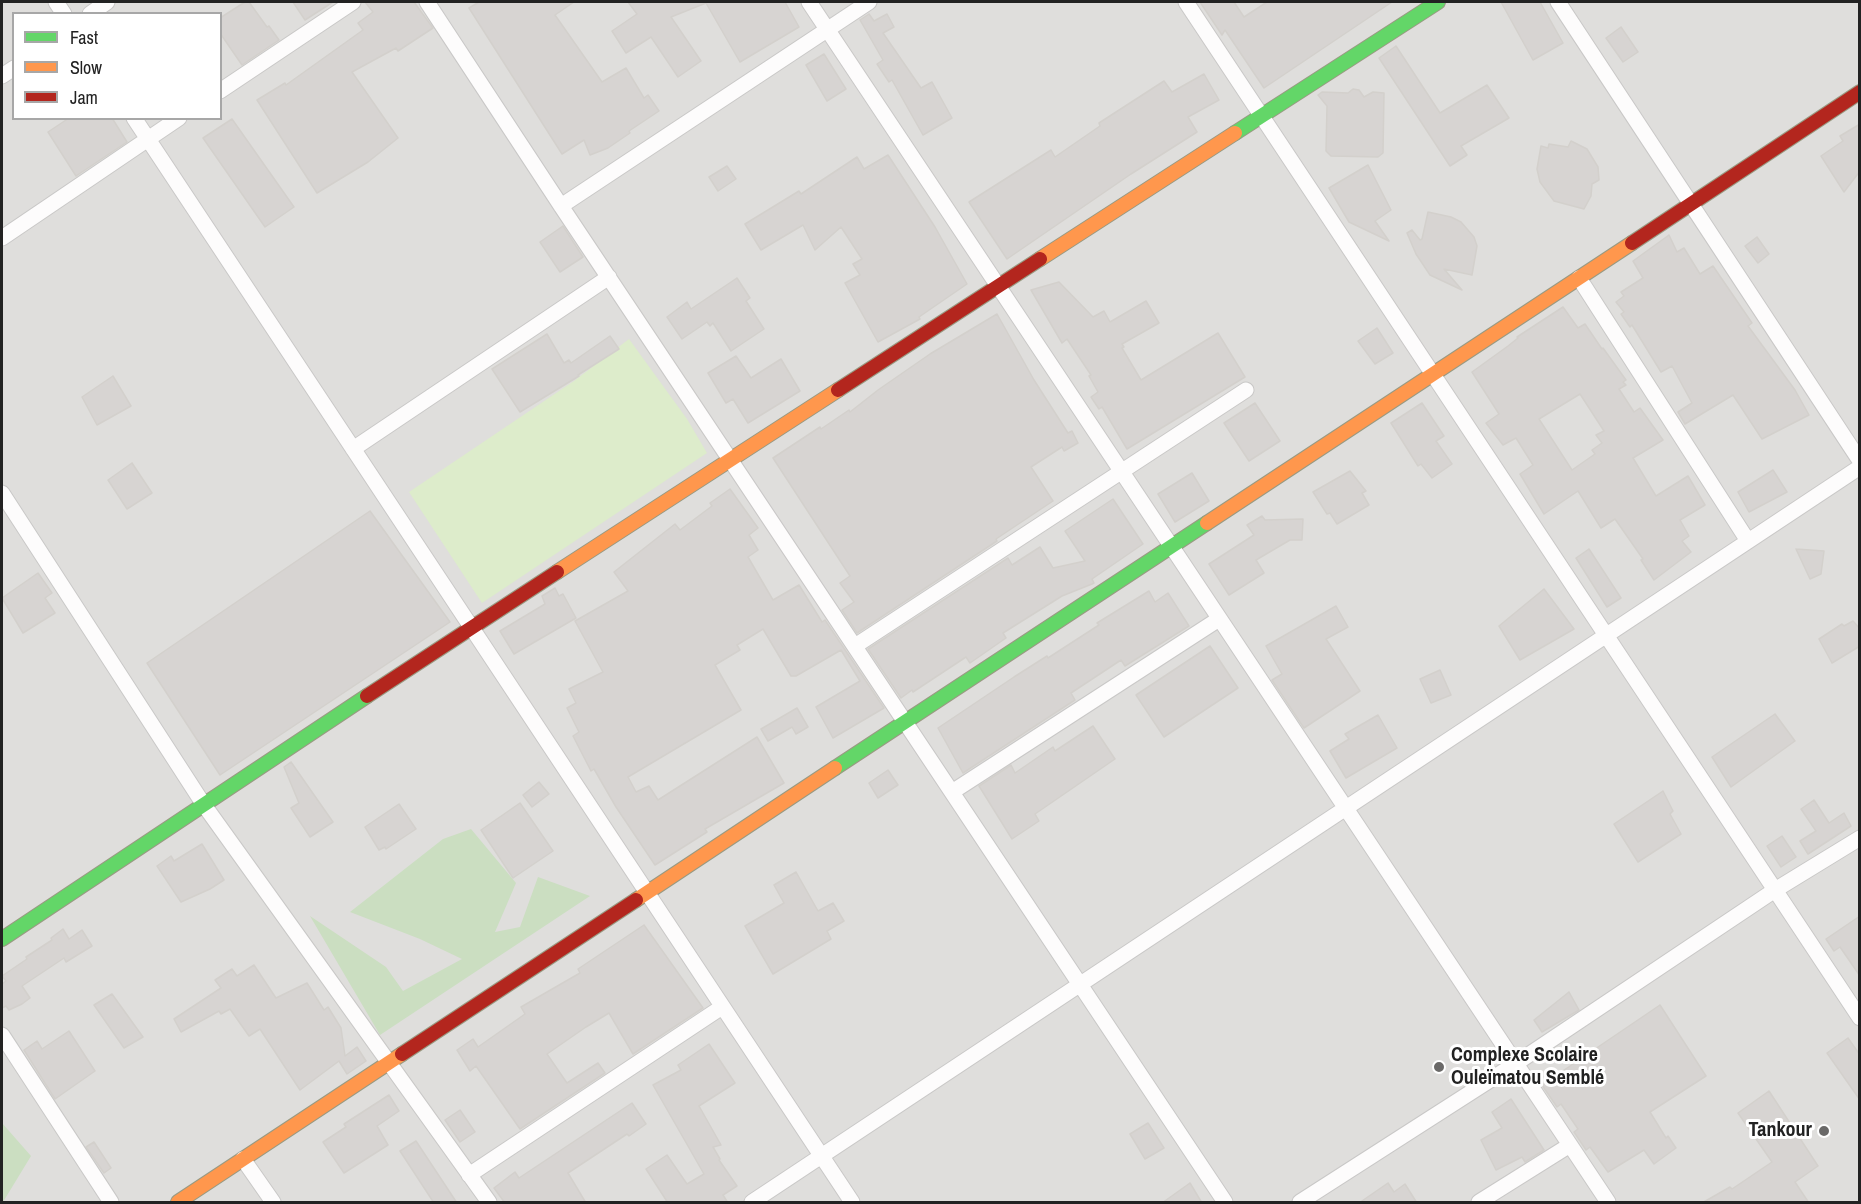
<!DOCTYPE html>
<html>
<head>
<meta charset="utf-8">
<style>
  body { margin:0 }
  #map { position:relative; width:1861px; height:1204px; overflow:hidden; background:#f0eeeb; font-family:"Archivo Narrow",sans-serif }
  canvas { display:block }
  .frame { position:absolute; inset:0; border:3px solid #222; pointer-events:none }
  .legend { position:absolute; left:12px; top:12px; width:210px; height:108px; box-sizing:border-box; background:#fff; border:2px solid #a7a7a7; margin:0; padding:8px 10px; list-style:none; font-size:18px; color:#222 }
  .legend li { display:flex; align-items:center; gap:12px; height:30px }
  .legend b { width:30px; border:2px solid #a7a7a7 }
</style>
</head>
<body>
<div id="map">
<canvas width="1861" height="1204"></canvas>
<div class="frame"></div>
<ul class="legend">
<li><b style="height:8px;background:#63d668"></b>Fast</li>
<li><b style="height:8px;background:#ff974d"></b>Slow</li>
<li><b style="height:8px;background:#b3261e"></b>Jam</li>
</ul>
</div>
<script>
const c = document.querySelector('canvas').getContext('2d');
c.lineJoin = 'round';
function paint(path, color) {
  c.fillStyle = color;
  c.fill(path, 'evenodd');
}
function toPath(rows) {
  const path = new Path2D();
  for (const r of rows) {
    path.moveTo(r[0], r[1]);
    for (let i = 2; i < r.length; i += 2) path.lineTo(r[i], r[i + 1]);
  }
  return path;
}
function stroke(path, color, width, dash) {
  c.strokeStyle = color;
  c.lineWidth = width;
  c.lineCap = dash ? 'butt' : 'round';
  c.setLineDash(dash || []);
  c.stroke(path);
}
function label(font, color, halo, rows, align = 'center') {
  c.font = font + ' "Archivo Narrow",sans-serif';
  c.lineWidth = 6;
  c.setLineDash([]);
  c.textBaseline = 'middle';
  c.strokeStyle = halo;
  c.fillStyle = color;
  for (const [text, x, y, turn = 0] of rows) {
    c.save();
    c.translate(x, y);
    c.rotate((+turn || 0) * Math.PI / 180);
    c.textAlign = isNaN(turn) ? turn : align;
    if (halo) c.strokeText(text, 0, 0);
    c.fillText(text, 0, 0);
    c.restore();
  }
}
paint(toPath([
  [2,2,1859,2,1859,1202,2,1202],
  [14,14,220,14,220,118,14,118]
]), '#dfdedc');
paint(toPath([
  [629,339,687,419,707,453,482,603,409,492,574,381]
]), '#ddeccb');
paint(toPath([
  [471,829,516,883,495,932,520,927,538,877,590,896,380,1035,310,916,386,967,403,991,462,959,420,939,350,912,443,839],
  [2,1123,31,1156,3,1202,2,1202]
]), '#cbdec1');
const building = toPath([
  [245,2,249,2,267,27,269,26,279,40,242,65,220,33,220,18,245,2],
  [293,2,333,2,305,20,293,2],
  [365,2,414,2,433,28,398,51,396,48,352,72,398,138,368,162,317,193,257,100,285,83,286,85,363,30,358,23,373,12,365,2],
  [479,2,574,2,555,15,602,82,626,68,644,98,648,95,659,111,629,131,630,133,608,148,590,155,584,140,562,154,469,8,479,2],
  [628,2,785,2,799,27,740,62,706,3,671,17,701,61,678,77,651,37,626,53,612,31,637,14,628,2],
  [1200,2,1234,2,1244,17,1267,2,1392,2,1264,88,1225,30,1222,35,1200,2],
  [1501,2,1540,2,1563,43,1533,60,1501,2],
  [869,14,874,21,887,14,894,27,883,33,921,88,932,82,952,118,923,135,892,80,889,82,877,64,883,60,860,20,869,14],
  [1621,27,1638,52,1623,62,1606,38,1621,27],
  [1396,46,1440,113,1487,85,1509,118,1461,146,1467,155,1450,166,1379,58,1396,46],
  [824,54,846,89,827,101,806,65,824,54],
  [1204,74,1219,100,1188,117,1197,132,1131,174,1007,259,969,202,1051,150,1055,157,1100,126,1099,123,1164,81,1172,92,1204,74],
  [1353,89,1359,90,1364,97,1373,92,1384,93,1383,153,1378,157,1331,156,1326,151,1327,106,1318,95,1322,92,1348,93,1353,89],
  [69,118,112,118,127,142,76,176,48,132,69,118],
  [232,119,294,207,265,227,203,138,232,119],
  [1860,124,1860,171,1844,192,1821,156,1843,141,1840,136,1860,124],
  [1571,141,1587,149,1598,167,1599,180,1592,184,1591,196,1584,209,1554,201,1540,182,1537,169,1541,146,1548,148,1549,144,1568,147,1571,141],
  [888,155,935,227,967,284,919,317,920,319,878,342,845,283,860,275,853,264,862,259,841,227,815,250,803,225,761,250,745,224,799,191,801,194,857,157,864,169,888,155],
  [1368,165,1391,210,1375,221,1389,241,1349,222,1329,188,1368,165],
  [727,166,736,179,718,191,709,177,727,166],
  [1428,212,1451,217,1461,222,1474,237,1477,246,1472,275,1444,269,1462,290,1430,275,1416,254,1407,233,1412,230,1420,240,1422,239,1428,212],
  [563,226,583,257,560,272,540,242,563,226],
  [1669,235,1677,252,1684,248,1700,274,1713,266,1752,323,1748,326,1795,390,1809,415,1762,439,1733,395,1685,424,1678,412,1692,403,1672,366,1661,372,1632,325,1630,327,1621,314,1624,312,1616,302,1624,296,1621,292,1643,278,1633,261,1669,235],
  [1757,237,1769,254,1758,263,1745,246,1757,237],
  [737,278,750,298,746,301,764,329,731,351,713,323,710,326,707,322,682,339,667,317,687,302,691,309,737,278],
  [1059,282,1093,317,1104,311,1110,322,1146,301,1159,323,1122,344,1124,347,1122,348,1141,380,1218,333,1245,377,1127,449,1102,407,1099,409,1091,397,1098,392,1089,376,1091,375,1067,339,1062,343,1031,290,1059,282],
  [1563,307,1578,328,1585,324,1602,349,1603,348,1626,380,1623,382,1626,385,1619,389,1634,412,1640,408,1663,440,1633,458,1656,496,1688,476,1705,505,1680,520,1689,536,1682,541,1691,552,1654,580,1641,560,1643,559,1615,519,1601,528,1578,491,1544,514,1520,474,1533,465,1516,438,1503,445,1486,423,1499,414,1472,372,1508,346,1518,338,1517,337,1563,307],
  [1580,394,1604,431,1596,435,1602,443,1592,450,1595,454,1572,470,1539,419,1580,394],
  [997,314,1034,380,1068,433,1072,431,1078,443,1064,451,1062,447,1031,467,1053,501,996,539,997,541,857,633,842,610,854,602,840,583,850,576,773,458,820,427,821,429,849,410,850,412,878,390,930,354,997,314],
  [1377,328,1393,353,1375,364,1358,341,1377,328],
  [547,334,564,363,569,360,571,363,610,336,619,349,578,375,579,376,520,412,492,369,547,334],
  [736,356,751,378,781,359,800,391,748,423,733,399,726,403,708,373,736,356],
  [113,376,131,406,97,425,82,397,113,376],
  [1255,403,1280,441,1249,461,1224,423,1255,403],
  [1422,403,1444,436,1436,441,1452,464,1432,478,1421,464,1418,466,1391,423,1422,403],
  [132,463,152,493,127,509,108,480,132,463],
  [1773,470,1787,492,1749,512,1738,492,1773,470],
  [1350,471,1366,491,1362,493,1369,505,1337,524,1330,513,1327,514,1313,492,1350,471],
  [1192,473,1209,501,1175,522,1158,494,1192,473],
  [730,489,758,528,749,535,758,550,748,557,773,600,799,585,822,622,825,620,884,708,833,738,816,707,860,681,841,650,796,676,791,676,763,629,737,645,740,650,715,665,741,710,628,777,636,792,649,786,658,800,757,737,784,783,705,829,707,832,655,865,616,807,594,769,591,771,573,736,579,732,567,708,576,703,569,689,603,672,575,621,628,591,614,572,675,524,680,530,712,506,710,503,730,489],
  [1113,499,1143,544,1092,579,1094,583,1092,584,1062,596,1003,633,1006,638,970,663,966,657,913,692,912,690,901,698,868,649,1008,558,1012,565,1040,547,1053,568,1085,561,1065,531,1113,499],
  [370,511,450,622,220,775,147,663,370,511],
  [1262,516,1265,520,1303,519,1302,540,1290,540,1256,560,1264,573,1229,595,1209,564,1254,535,1247,525,1262,516],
  [1589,549,1621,598,1607,607,1576,558,1589,549],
  [1796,549,1824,551,1821,574,1810,579,1796,549],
  [38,573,52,593,45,598,55,613,23,633,2,598,38,573],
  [555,588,559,596,563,594,576,618,514,654,500,631,545,604,542,596,555,588],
  [1544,589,1574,629,1520,660,1499,626,1544,589],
  [1149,591,1155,602,1168,593,1189,626,1125,666,1121,660,1071,693,1075,700,963,773,938,728,1014,677,1047,656,1048,658,1099,625,1097,623,1149,591],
  [1336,606,1348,627,1326,639,1360,691,1304,728,1272,680,1282,674,1266,646,1336,606],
  [1853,621,1860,629,1860,646,1832,663,1819,639,1842,624,1844,626,1853,621],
  [1210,646,1238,688,1164,737,1136,695,1210,646],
  [1440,670,1451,695,1431,703,1420,679,1440,670],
  [797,708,808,727,796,734,792,727,768,741,761,729,797,708],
  [1775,714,1795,741,1731,787,1712,757,1775,714],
  [1378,715,1397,748,1346,778,1330,751,1349,739,1345,734,1378,715],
  [1093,726,1115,759,1035,814,1039,821,1012,839,979,786,1011,765,1015,773,1053,747,1055,751,1093,726],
  [291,762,333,822,310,837,291,808,299,803,284,767,291,762],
  [888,770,898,785,878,798,869,783,888,770],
  [539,782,549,794,532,807,523,795,539,782],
  [1663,791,1673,811,1670,814,1681,834,1638,862,1614,824,1663,791],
  [1814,800,1829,823,1844,813,1851,826,1808,854,1800,841,1816,831,1801,809,1814,800],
  [520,803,553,851,513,878,481,830,520,803],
  [399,804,416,829,386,849,385,847,379,850,365,827,399,804],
  [1782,836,1796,857,1781,867,1767,846,1782,836],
  [202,844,224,880,210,889,181,902,157,866,171,856,174,861,202,844],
  [796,872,818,911,833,903,844,921,827,931,831,939,773,974,745,926,784,903,774,885,796,872],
  [1860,916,1860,976,1840,947,1834,951,1826,939,1860,916],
  [644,925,703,1008,633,1054,609,1013,586,1027,547,1054,567,1083,598,1063,605,1073,520,1129,476,1066,470,1071,457,1050,473,1039,478,1047,525,1014,521,1007,580,973,578,969,644,925],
  [63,929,69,939,82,930,92,946,66,962,64,958,22,986,30,998,22,1004,9,1010,6,1006,2,1008,2,984,6,981,2,976,27,959,26,957,52,940,51,938,63,929],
  [254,965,276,998,307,983,324,1010,328,1007,341,1028,345,1056,357,1047,366,1061,347,1074,339,1061,300,1090,260,1029,249,1036,230,1009,221,1014,219,1011,181,1032,174,1019,221,988,215,980,232,969,237,976,254,965],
  [1569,992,1579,1010,1542,1032,1534,1020,1569,992],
  [112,994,143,1037,124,1048,94,1005,112,994],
  [1660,1005,1706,1076,1650,1112,1666,1138,1668,1136,1676,1148,1654,1164,1644,1150,1608,1172,1590,1147,1586,1150,1574,1132,1578,1129,1561,1104,1557,1107,1542,1085,1660,1005],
  [69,1031,95,1071,55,1099,24,1050,37,1041,42,1049,69,1031],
  [1848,1038,1860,1055,1860,1100,1827,1053,1848,1038],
  [709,1044,735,1083,699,1106,721,1145,713,1147,720,1159,719,1160,737,1186,723,1195,728,1203,668,1203,646,1169,667,1155,687,1184,704,1174,653,1085,681,1070,678,1065,709,1044],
  [1769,1091,1818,1166,1795,1182,1809,1203,1702,1203,1730,1187,1732,1189,1772,1162,1738,1113,1769,1091],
  [389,1095,399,1111,377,1126,388,1145,344,1173,323,1142,346,1127,344,1124,389,1095],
  [1511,1099,1544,1150,1525,1162,1522,1157,1496,1170,1481,1140,1502,1128,1492,1112,1511,1099],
  [632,1103,646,1124,629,1136,627,1134,568,1173,586,1203,505,1203,494,1188,515,1172,519,1178,632,1103],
  [460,1110,475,1132,460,1142,445,1120,460,1110],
  [1148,1123,1164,1148,1145,1159,1130,1134,1148,1123],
  [416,1141,457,1203,434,1203,400,1151,416,1141],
  [94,1142,111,1168,104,1173,86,1147,94,1142],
  [1190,1183,1202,1203,1162,1203,1190,1183],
  [1388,1183,1394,1192,1405,1184,1417,1203,1359,1203,1388,1183]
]);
paint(building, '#d7d4d2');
stroke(building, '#d3d0cc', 1.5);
const street = toPath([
  [56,2,64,14],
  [427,2,561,206,1225,1202],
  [809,2,1608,1202],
  [1186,2,1860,1018],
  [1558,2,1860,461],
  [90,14,107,2],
  [2,76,14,68],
  [220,91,353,2],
  [134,118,852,1202],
  [561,206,869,2],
  [2,238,179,118],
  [1579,278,1748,541],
  [353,449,609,277],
  [2,493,204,805,489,1202],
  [855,646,1246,390],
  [952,792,1219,619],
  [2,1035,111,1202],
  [243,1159,273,1202],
  [469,1175,722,1007],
  [752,1202,1860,467],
  [1300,1202,1515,1064,1775,890,1860,838],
  [1479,1202,1570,1145]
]);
const fast = toPath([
  [1235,133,1438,2],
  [835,768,1207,523],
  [2,939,367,696]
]);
const slow = toPath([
  [1040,259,1235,133],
  [1207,523,1632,243],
  [557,572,838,390],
  [636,900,835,768],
  [178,1202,402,1054]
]);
const jam = toPath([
  [1632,243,1860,92],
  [838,390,1040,259],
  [367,696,557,572],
  [402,1054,636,900]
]);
stroke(street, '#c9c8c7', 17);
stroke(fast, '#999a82', 16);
stroke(slow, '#999a82', 16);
stroke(jam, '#999a82', 16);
stroke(street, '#fdfcfc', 15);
stroke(fast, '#63d668', 14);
stroke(slow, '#ff974d', 14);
stroke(jam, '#b3261e', 14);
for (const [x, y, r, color] of [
  [1439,1067,6,"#6a6968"],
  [1824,1131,6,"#6a6968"]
]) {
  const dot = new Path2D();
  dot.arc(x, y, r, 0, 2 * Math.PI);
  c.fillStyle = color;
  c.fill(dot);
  stroke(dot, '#fff', 2);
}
label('bold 20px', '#222', '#fff', [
  ["Complexe Scolaire",1451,1056],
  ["Ouleïmatou Semblé",1451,1079],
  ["Tankour",1812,1131,"right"]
], 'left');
</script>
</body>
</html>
